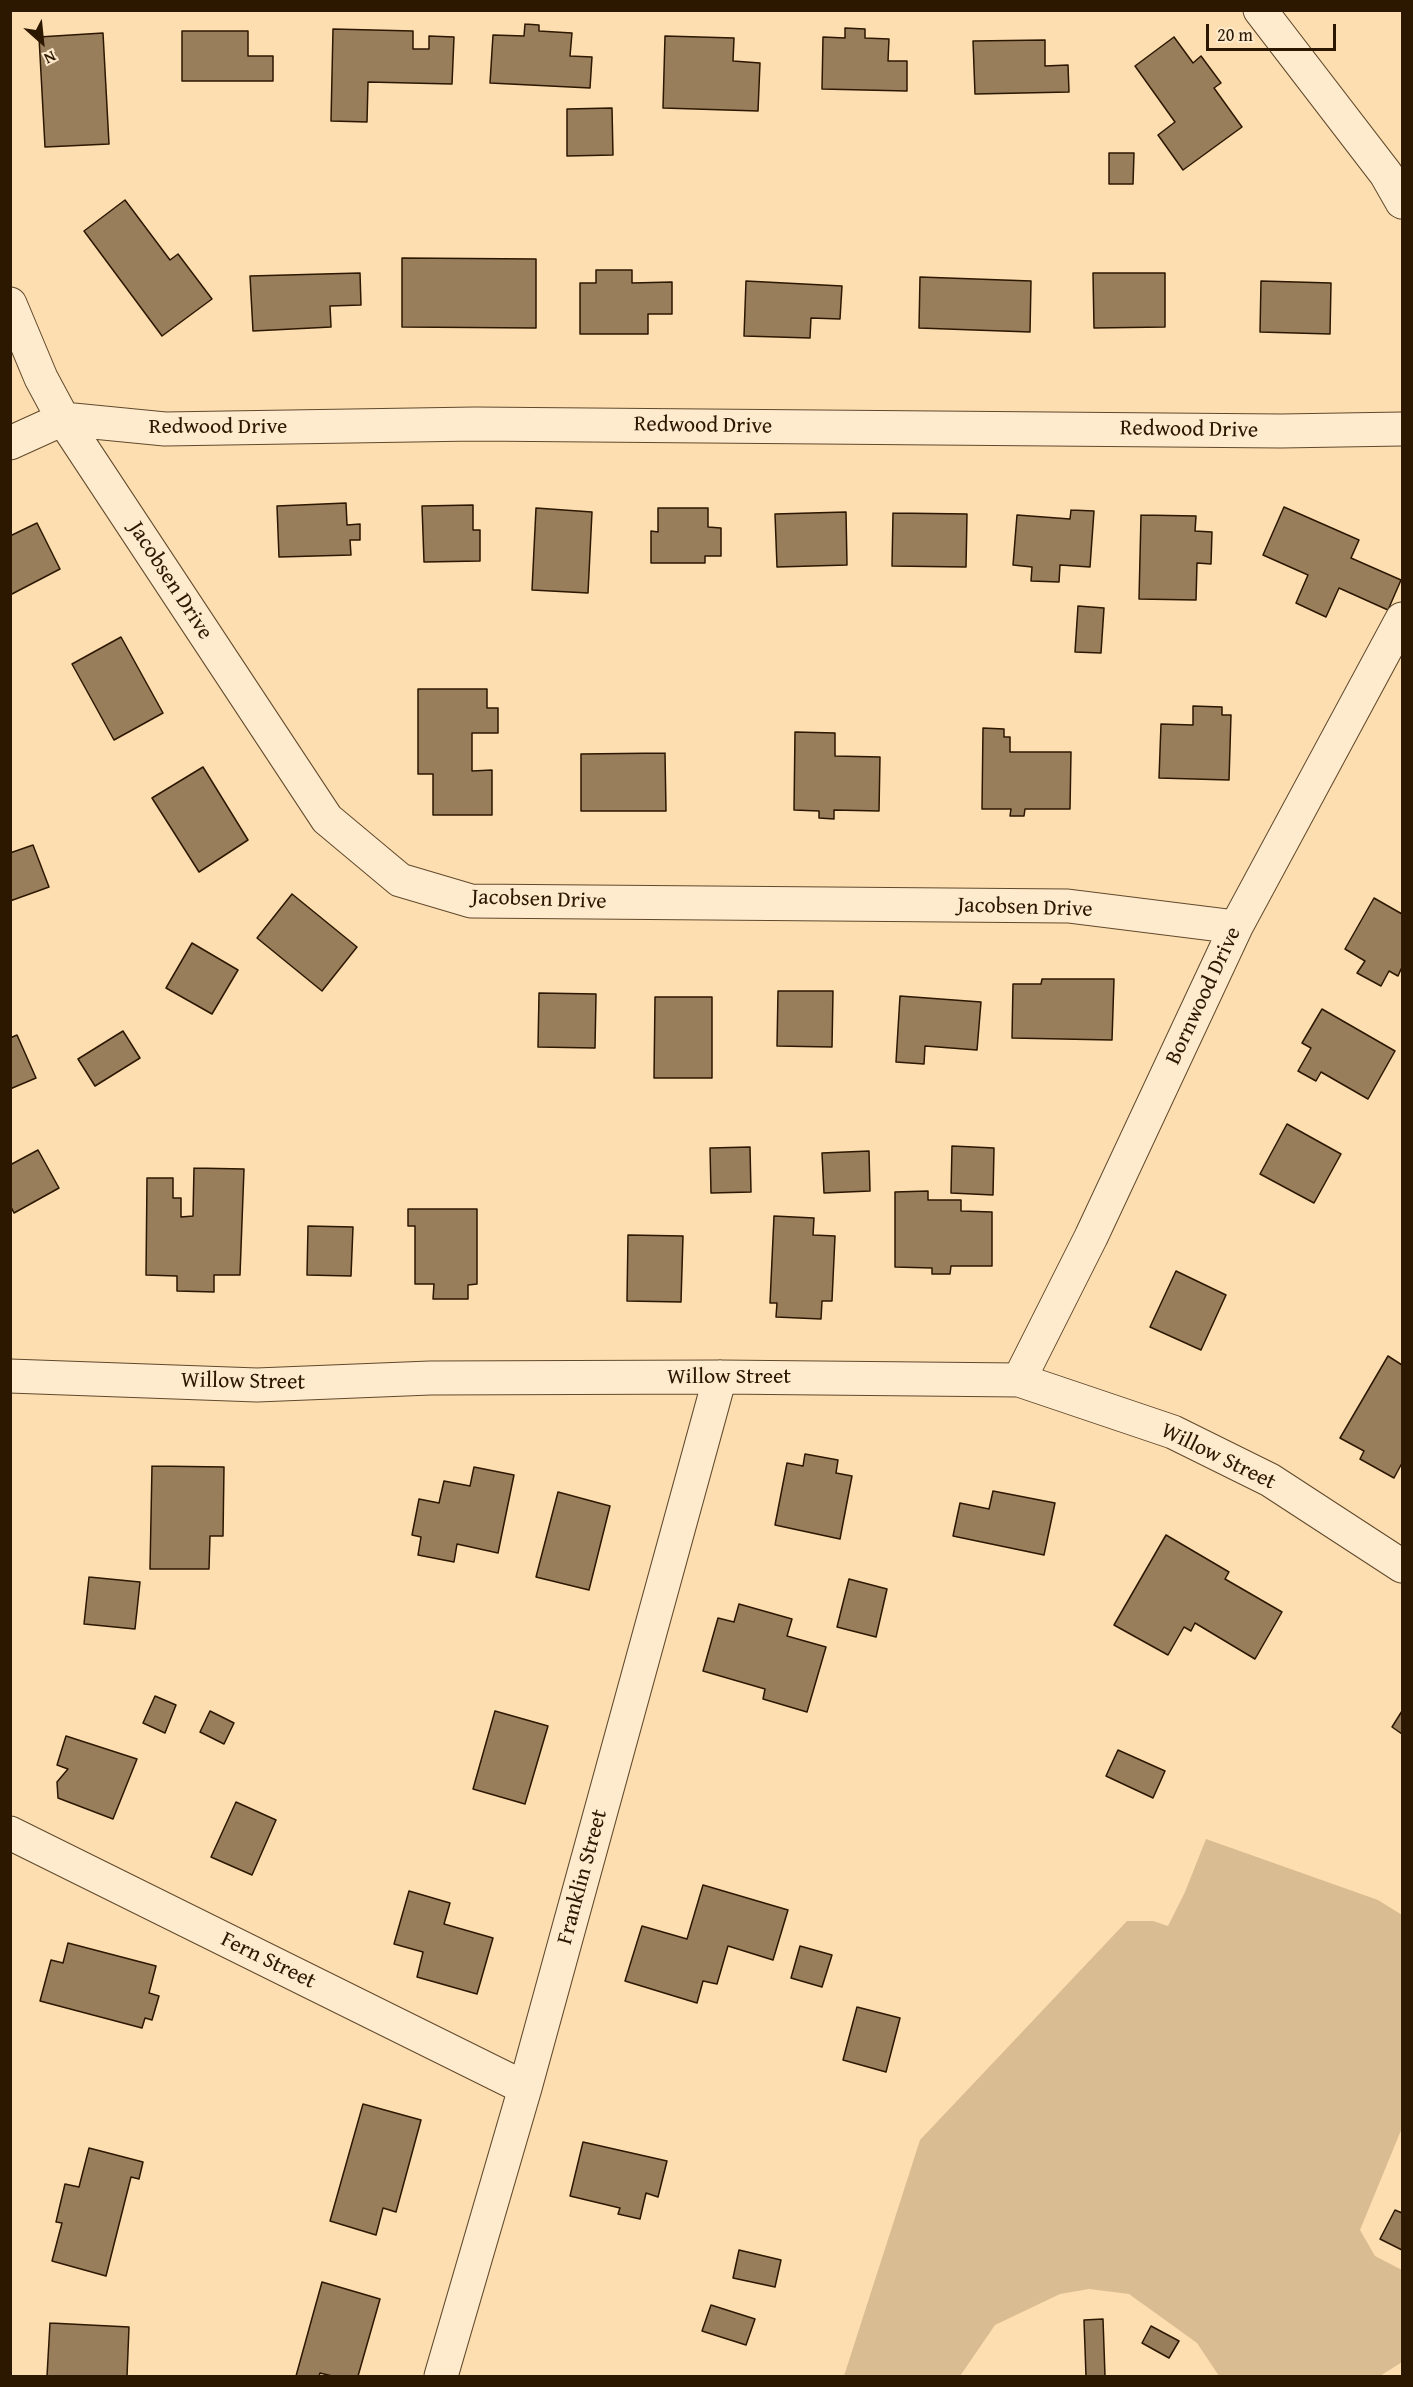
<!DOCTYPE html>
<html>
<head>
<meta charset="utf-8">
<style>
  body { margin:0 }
  #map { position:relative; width:1413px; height:2387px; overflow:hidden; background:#fddeb0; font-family:"Gentium Book Plus",serif }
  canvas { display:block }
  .frame { position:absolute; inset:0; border:12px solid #2c1700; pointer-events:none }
  .north { position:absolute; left:12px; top:12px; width:60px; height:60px; -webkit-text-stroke:4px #feeacc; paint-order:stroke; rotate:153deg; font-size:16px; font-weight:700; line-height:24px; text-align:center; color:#2c1700 }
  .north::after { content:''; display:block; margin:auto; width:21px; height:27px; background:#2c1700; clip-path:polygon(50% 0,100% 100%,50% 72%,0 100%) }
  .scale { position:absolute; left:1206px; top:24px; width:130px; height:27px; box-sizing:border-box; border:3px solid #2c1700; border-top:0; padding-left:8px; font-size:18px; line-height:21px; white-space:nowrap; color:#2c1700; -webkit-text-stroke:4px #feeacc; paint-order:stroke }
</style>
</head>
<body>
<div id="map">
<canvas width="1413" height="2387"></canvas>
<div class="frame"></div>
<div class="north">N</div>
<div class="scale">20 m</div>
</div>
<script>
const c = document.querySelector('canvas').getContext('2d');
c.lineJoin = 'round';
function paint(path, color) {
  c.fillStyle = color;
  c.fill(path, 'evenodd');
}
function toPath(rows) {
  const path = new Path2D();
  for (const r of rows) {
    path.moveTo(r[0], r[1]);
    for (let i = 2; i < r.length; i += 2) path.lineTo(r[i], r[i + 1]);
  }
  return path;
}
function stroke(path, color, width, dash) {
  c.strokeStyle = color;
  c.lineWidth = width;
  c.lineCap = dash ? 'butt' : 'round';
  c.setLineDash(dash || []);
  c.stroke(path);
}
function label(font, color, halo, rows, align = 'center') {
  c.font = font + ' "Gentium Book Plus",serif';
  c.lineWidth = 4.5;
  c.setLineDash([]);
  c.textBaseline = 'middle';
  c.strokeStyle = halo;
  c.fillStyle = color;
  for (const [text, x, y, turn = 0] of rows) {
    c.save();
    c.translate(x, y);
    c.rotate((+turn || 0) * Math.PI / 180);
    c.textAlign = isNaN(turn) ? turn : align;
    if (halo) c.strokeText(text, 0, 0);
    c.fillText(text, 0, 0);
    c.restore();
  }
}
paint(toPath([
  [1206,1839,1378,1900,1402,1915,1402,2128,1360,2230,1375,2256,1402,2270,1402,2362,1380,2376,1219,2376,1197,2343,1129,2294,1089,2289,1060,2294,995,2325,960,2376,844,2376,920,2140,1127,1921,1153,1921,1168,1926,1185,1892]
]), '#d9bc92');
const building = toPath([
  [525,24,539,25,539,31,572,33,570,56,592,57,590,88,490,83,493,35,524,36,525,24],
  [845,28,865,29,865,38,889,39,888,61,907,61,907,91,822,89,823,37,845,38,845,28],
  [333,29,413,31,413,49,429,49,429,36,454,37,452,84,368,82,367,122,331,121,333,29],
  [182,31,248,31,248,56,273,56,273,81,182,81,182,31],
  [103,33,109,144,45,147,39,37,103,33],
  [665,36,734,38,733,61,760,63,758,111,663,108,665,36],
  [1174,37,1193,63,1201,56,1221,83,1214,88,1242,127,1183,170,1158,135,1175,122,1135,66,1174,37],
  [1045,40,1045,66,1068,65,1069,92,975,94,973,41,1045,40],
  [612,108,613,155,567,156,567,109,612,108],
  [1109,153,1134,153,1133,184,1109,184,1109,153],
  [125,200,170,260,178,254,212,299,162,336,84,231,125,200],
  [402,258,536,259,536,328,402,327,402,258],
  [596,270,632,270,632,283,672,282,672,314,648,314,648,334,580,334,580,283,596,283,596,270],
  [360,273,361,305,330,306,331,327,253,331,250,276,360,273],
  [1093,273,1165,273,1165,327,1094,328,1093,273],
  [920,277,1031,281,1030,332,919,328,920,277],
  [746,281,842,286,840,319,811,318,810,338,744,336,746,281],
  [1261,281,1331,283,1330,334,1260,332,1261,281],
  [346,503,347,525,360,524,360,540,350,540,351,555,279,557,277,506,346,503],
  [473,505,473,530,480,530,480,561,424,562,422,506,473,505],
  [1284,507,1359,540,1351,558,1401,580,1388,610,1339,588,1326,617,1296,603,1308,575,1263,555,1284,507],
  [536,508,592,512,588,593,532,590,536,508],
  [658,508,708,508,708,527,721,528,721,556,705,556,705,563,651,563,651,531,658,532,658,508],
  [1071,510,1094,511,1090,567,1060,565,1059,582,1031,581,1032,567,1013,565,1017,515,1070,519,1071,510],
  [846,512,847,565,777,567,775,514,846,512],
  [893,513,967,514,966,567,892,566,893,513],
  [1141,515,1196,516,1195,531,1212,532,1211,564,1197,563,1196,600,1139,599,1141,515],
  [37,523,60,569,10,595,10,536,37,523],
  [1078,606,1104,608,1101,653,1075,652,1078,606],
  [121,637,163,713,114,740,72,664,121,637],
  [418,689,487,689,487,708,498,708,498,733,472,733,472,771,492,770,492,815,433,815,433,774,418,774,418,689],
  [1193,706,1222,707,1222,715,1231,715,1229,780,1159,778,1161,724,1193,725,1193,706],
  [983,728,1004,729,1004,737,1010,737,1010,752,1071,752,1070,809,1025,809,1024,816,1010,816,1011,809,982,809,983,728],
  [795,732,835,733,835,756,880,757,879,811,834,810,834,819,819,818,819,811,794,810,795,732],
  [665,753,666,811,581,811,581,754,665,753],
  [203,767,248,840,199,872,152,798,203,767],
  [33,845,49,887,10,901,10,853,33,845],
  [292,894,357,947,322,991,257,938,292,894],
  [1374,898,1402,914,1402,967,1398,976,1389,971,1381,986,1357,973,1365,961,1345,949,1374,898],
  [192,943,238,970,212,1014,166,988,192,943],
  [1042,979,1114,979,1112,1040,1012,1038,1013,984,1041,984,1042,979],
  [778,991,833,991,832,1047,777,1046,778,991],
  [539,993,596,994,595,1048,538,1047,539,993],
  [900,996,981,1002,977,1050,925,1046,924,1064,896,1062,900,996],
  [655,997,712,997,712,1078,654,1078,655,997],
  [1322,1009,1395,1051,1368,1099,1321,1072,1316,1081,1298,1071,1311,1048,1302,1043,1322,1009],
  [123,1031,140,1058,95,1086,78,1059,123,1031],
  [17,1035,36,1078,10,1089,10,1038,17,1035],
  [1287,1124,1341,1154,1314,1203,1260,1174,1287,1124],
  [952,1146,994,1148,993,1195,951,1193,952,1146],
  [750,1147,751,1192,711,1193,710,1148,750,1147],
  [38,1150,59,1188,14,1213,10,1205,10,1165,38,1150],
  [869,1151,870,1191,824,1193,822,1153,869,1151],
  [194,1168,244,1169,240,1275,214,1275,214,1292,177,1291,177,1276,146,1275,147,1178,173,1178,173,1198,181,1198,181,1217,193,1216,194,1168],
  [928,1191,928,1200,961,1200,961,1211,992,1212,992,1266,951,1266,950,1274,932,1274,932,1268,895,1267,895,1192,928,1191],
  [408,1209,477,1209,477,1284,468,1285,468,1299,433,1299,434,1284,415,1284,415,1226,408,1226,408,1209],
  [774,1216,814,1218,813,1235,835,1236,832,1301,822,1301,821,1319,776,1317,777,1303,770,1303,774,1216],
  [308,1226,353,1227,351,1276,307,1275,308,1226],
  [628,1235,683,1236,681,1302,627,1301,628,1235],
  [1176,1271,1226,1295,1201,1350,1150,1327,1176,1271],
  [1388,1356,1402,1365,1402,1463,1394,1478,1360,1459,1364,1451,1340,1438,1388,1356],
  [805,1454,838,1460,836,1473,852,1476,840,1539,775,1525,787,1463,803,1466,805,1454],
  [152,1466,224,1467,223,1536,210,1536,209,1569,150,1569,152,1466],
  [474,1467,514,1475,498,1553,457,1544,454,1562,418,1555,421,1537,412,1535,419,1499,439,1503,444,1481,470,1486,474,1467],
  [993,1491,1055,1503,1044,1555,953,1536,960,1503,989,1509,993,1491],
  [558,1492,610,1506,589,1590,536,1577,558,1492],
  [1166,1535,1229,1572,1225,1579,1282,1612,1255,1659,1195,1623,1191,1631,1184,1627,1168,1655,1114,1625,1166,1535],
  [89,1577,140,1582,135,1629,84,1624,89,1577],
  [849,1579,887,1589,876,1637,837,1627,849,1579],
  [739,1604,792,1619,787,1636,826,1647,807,1712,763,1699,765,1689,703,1671,718,1618,734,1622,739,1604],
  [155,1696,176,1705,165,1733,143,1723,155,1696],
  [210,1711,234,1723,224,1744,200,1732,210,1711],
  [495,1711,548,1726,525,1804,473,1789,495,1711],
  [1402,1711,1402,1734,1392,1727,1402,1711],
  [66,1736,137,1759,113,1819,58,1798,57,1782,68,1769,57,1765,66,1736],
  [1118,1750,1165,1771,1153,1798,1106,1776,1118,1750],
  [236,1802,276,1820,252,1875,211,1857,236,1802],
  [703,1885,788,1910,773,1960,728,1946,717,1984,703,1981,697,2003,625,1981,642,1926,687,1939,703,1885],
  [409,1891,450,1903,444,1924,493,1938,477,1994,417,1977,423,1952,394,1944,409,1891],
  [68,1943,156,1966,149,1993,159,1996,152,2020,145,2018,142,2028,40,2001,51,1960,63,1963,68,1943],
  [800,1946,832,1955,822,1987,791,1978,800,1946],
  [857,2007,900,2018,886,2072,843,2060,857,2007],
  [363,2104,421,2120,396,2212,383,2208,376,2235,330,2221,363,2104],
  [583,2142,667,2161,658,2197,646,2193,640,2219,618,2214,620,2208,570,2196,583,2142],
  [89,2148,143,2162,139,2179,131,2177,106,2276,52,2261,62,2223,56,2222,65,2184,79,2187,89,2148],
  [1395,2210,1402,2213,1402,2250,1380,2239,1395,2210],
  [739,2250,781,2260,775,2287,733,2278,739,2250],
  [322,2282,380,2299,358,2376,332,2376,320,2373,319,2376,296,2376,322,2282],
  [711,2305,755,2319,746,2345,702,2331,711,2305],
  [1103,2319,1105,2376,1086,2376,1084,2320,1103,2319],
  [50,2323,129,2327,127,2376,47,2376,50,2323],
  [1151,2326,1179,2341,1169,2358,1142,2343,1151,2326]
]);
paint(building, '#997e5c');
stroke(building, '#2c1700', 1.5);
const minor = toPath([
  [1260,10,1386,174,1402,202],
  [10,304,41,378,63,419,327,819,400,880,471,901,1068,906,1236,927],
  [10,443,63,419,165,429,475,424,1281,431,1402,429],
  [10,1376,257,1385,430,1378,720,1377,1019,1380,1173,1432,1270,1480,1402,1566],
  [1019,1380,1091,1237,1236,927,1402,619],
  [10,1833,525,2088],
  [441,2376,525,2088,720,1377]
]);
stroke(minor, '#60492c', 35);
stroke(minor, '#feeacc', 33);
label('22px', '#2c1700', '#feeacc', [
  ["Redwood Drive",703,426,1],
  ["Redwood Drive",218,427],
  ["Redwood Drive",1189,430,1],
  ["Jacobsen Drive",170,581,57],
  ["Jacobsen Drive",539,900,2],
  ["Jacobsen Drive",1025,908,2],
  ["Bornwood Drive",1204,996,-65],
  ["Willow Street",729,1377],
  ["Willow Street",243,1382,1],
  ["Willow Street",1218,1457,26],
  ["Franklin Street",583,1877,-75],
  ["Fern Street",268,1961,26]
]);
</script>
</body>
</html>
